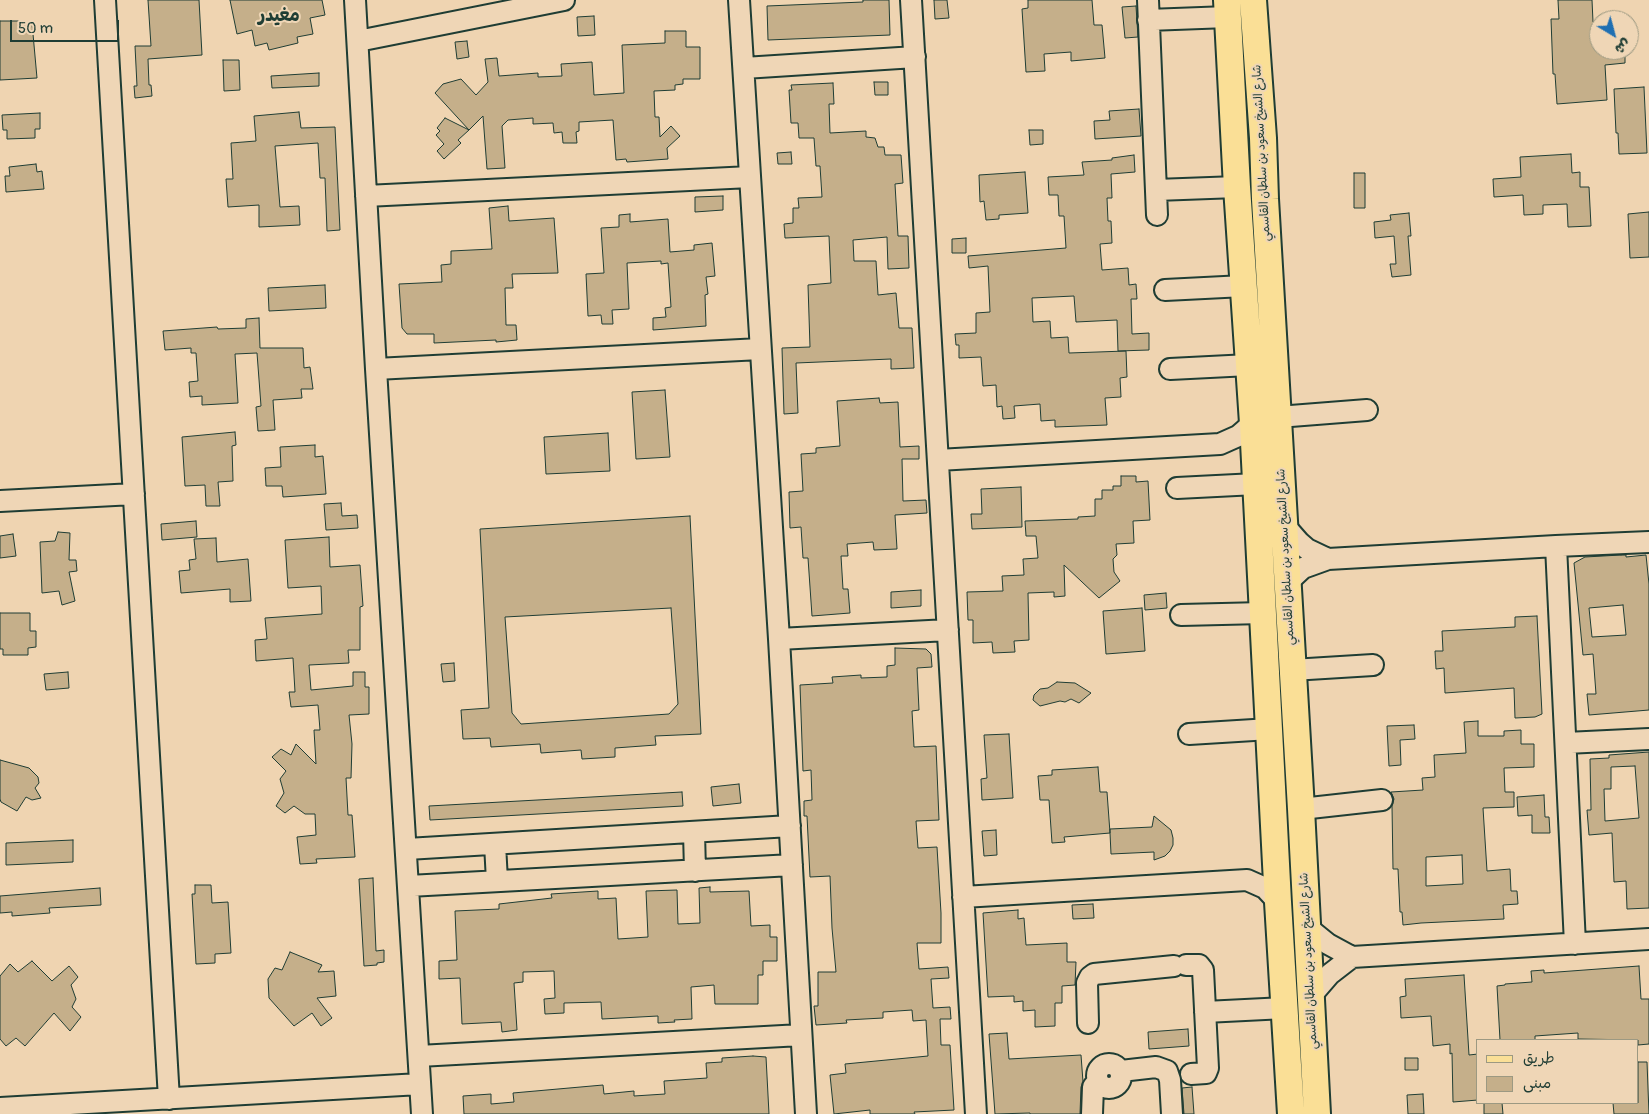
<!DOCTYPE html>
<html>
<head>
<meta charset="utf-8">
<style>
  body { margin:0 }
  #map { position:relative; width:1649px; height:1114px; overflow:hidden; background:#efd4b1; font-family:Pangolin,"Playpen Sans Arabic",sans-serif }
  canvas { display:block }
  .legend { position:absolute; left:1476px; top:1039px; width:162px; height:65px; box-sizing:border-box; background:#efd6b6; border:1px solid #9c9982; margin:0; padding:6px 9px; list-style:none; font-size:15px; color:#1f3d34 }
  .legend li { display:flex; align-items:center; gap:10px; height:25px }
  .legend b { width:25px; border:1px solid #9c9982 }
  .north { position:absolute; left:1589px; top:10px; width:50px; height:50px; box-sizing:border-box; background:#efd6b6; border:1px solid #9c9982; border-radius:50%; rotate:143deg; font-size:14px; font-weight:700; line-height:20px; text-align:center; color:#1f3d34 }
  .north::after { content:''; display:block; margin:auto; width:18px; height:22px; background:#1f6fb2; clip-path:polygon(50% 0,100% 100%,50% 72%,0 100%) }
  .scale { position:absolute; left:10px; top:20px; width:109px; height:22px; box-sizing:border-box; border:2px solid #1f3d34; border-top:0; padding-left:6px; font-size:15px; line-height:18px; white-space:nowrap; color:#1f3d34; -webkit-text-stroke:4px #efd6b6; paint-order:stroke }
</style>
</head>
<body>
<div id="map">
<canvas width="1649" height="1114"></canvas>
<ul class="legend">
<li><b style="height:6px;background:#fadf96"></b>طريق</li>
<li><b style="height:14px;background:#c5af8a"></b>مبنى</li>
</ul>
<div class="north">ش</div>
<div class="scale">50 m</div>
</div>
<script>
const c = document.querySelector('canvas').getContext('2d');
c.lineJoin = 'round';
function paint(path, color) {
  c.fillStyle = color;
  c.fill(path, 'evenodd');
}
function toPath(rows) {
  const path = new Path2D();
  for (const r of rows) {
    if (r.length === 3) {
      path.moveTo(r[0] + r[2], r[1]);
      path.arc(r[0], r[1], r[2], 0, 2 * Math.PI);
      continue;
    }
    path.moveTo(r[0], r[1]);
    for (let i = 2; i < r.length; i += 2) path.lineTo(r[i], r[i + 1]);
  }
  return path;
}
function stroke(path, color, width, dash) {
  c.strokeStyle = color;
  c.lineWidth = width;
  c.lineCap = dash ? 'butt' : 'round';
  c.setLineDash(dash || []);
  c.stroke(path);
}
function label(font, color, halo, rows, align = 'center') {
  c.font = font + ' Pangolin,"Playpen Sans Arabic",sans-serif';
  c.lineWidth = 4;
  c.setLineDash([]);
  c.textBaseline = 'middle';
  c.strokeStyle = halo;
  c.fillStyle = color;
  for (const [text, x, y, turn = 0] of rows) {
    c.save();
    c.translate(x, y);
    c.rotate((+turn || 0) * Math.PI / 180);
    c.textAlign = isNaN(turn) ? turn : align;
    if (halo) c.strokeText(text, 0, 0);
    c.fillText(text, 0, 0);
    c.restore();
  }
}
const building = toPath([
  [148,0,199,0,202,55,148,59,149,85,151,85,152,96,135,98,134,86,137,86,135,46,151,46,148,0],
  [230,0,322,0,325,15,310,18,313,34,297,37,298,43,269,50,267,43,255,46,252,30,237,34,230,0],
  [863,0,889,0,890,35,768,40,767,6,863,2,863,0],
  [934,0,947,0,949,18,935,19,934,0],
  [1028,0,1092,0,1094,25,1102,25,1105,58,1071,61,1071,52,1044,54,1045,71,1026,72,1022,9,1028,8,1028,0],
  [1558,0,1592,0,1593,22,1599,21,1599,50,1625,50,1625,63,1605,65,1607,100,1557,104,1555,74,1553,74,1551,19,1559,19,1558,0],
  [1136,6,1138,37,1125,38,1122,7,1136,6],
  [594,16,595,35,578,36,577,17,594,16],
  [0,21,19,21,19,24,32,23,37,78,0,80,0,21],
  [665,31,686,31,686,47,700,47,700,79,683,79,683,84,675,85,675,90,654,91,655,117,659,117,660,137,671,126,680,136,667,148,668,159,627,162,626,159,616,160,613,120,579,122,579,131,576,132,577,143,563,143,562,132,554,133,553,123,533,124,533,118,508,120,502,126,505,168,487,169,483,116,469,130,435,93,443,84,461,79,476,95,488,82,485,59,497,58,499,76,538,73,538,77,562,76,561,64,592,62,594,95,624,93,622,45,665,43,665,31],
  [467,41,469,57,457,59,455,42,467,41],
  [223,60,239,60,240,90,224,91,223,60],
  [319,73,319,86,272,88,271,76,319,73],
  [874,82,888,82,888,95,875,95,874,82],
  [833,83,834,104,829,104,830,133,866,131,866,137,875,138,878,147,884,147,885,155,901,155,903,183,895,184,898,236,908,236,909,268,888,269,887,237,853,240,854,261,876,261,878,295,896,293,899,328,912,328,914,368,891,369,891,359,796,363,798,413,784,414,782,348,810,347,808,285,831,283,829,236,785,238,784,224,793,223,793,208,799,208,798,198,822,197,820,166,816,166,814,138,799,138,798,123,791,123,789,90,792,90,791,85,833,83],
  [1644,87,1647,153,1619,154,1618,133,1616,133,1614,89,1644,87],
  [1139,109,1141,136,1095,139,1094,121,1110,120,1109,111,1139,109],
  [299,112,301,128,335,127,340,230,327,231,325,178,320,178,318,143,275,146,280,207,299,206,300,225,259,227,259,205,228,207,226,179,233,179,231,143,256,141,254,116,299,112],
  [40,113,40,129,35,129,35,138,7,139,7,130,3,130,2,115,40,113],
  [445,118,469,130,458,140,461,143,444,159,437,151,444,144,436,135,440,131,437,128,445,118],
  [1029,130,1043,130,1043,144,1030,145,1029,130],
  [791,152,792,164,778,164,777,153,791,152],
  [1571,154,1572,173,1580,172,1580,187,1589,187,1591,226,1568,227,1567,204,1543,205,1543,214,1524,215,1523,195,1494,197,1493,179,1521,177,1520,157,1571,154],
  [1134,155,1135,172,1111,174,1112,198,1107,198,1108,221,1111,221,1112,243,1100,244,1102,270,1128,268,1129,285,1136,284,1137,299,1131,299,1132,334,1149,333,1149,350,1118,351,1117,320,1076,322,1074,296,1032,298,1033,322,1050,321,1051,338,1068,337,1069,353,1126,351,1127,377,1120,378,1121,397,1105,398,1107,425,1055,427,1055,420,1041,421,1040,404,1014,406,1015,418,1003,419,1002,406,997,407,996,385,983,386,981,357,959,358,959,345,956,345,955,334,976,333,976,313,990,312,988,266,969,268,968,256,1066,248,1064,216,1059,216,1058,195,1049,195,1048,177,1084,175,1082,162,1112,160,1112,158,1134,155],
  [36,164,37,172,42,171,44,189,6,192,5,176,10,176,9,167,36,164],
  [1025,172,1028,213,999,215,999,219,986,220,984,201,980,202,979,175,1025,172],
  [1354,173,1365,173,1365,208,1354,208,1354,173],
  [723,196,723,210,695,212,695,197,723,196],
  [508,206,509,221,554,218,558,273,512,274,513,288,505,288,506,325,516,325,517,340,496,342,496,340,434,343,434,334,407,334,402,328,399,284,442,282,441,265,451,264,451,251,492,249,489,208,508,206],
  [1649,212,1649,257,1630,258,1628,214,1649,212],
  [1409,213,1411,236,1408,236,1411,275,1392,277,1390,264,1396,264,1394,236,1375,238,1374,222,1391,220,1390,215,1409,213],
  [630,214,630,222,668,219,670,252,694,250,694,245,712,243,715,276,706,277,708,294,705,295,706,326,653,330,653,318,666,317,665,308,671,307,668,263,661,264,661,261,627,263,629,309,612,310,613,324,602,324,601,315,588,316,586,274,604,273,601,228,619,227,619,215,630,214],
  [966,238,966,253,952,253,952,239,966,238],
  [325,285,326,308,269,311,268,288,325,285],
  [259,318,260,348,303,348,304,368,310,367,313,389,301,389,302,398,273,400,275,430,258,431,256,407,261,406,257,353,235,354,238,403,202,405,202,396,190,397,189,382,198,381,196,353,191,353,191,348,165,350,163,331,217,327,218,329,246,328,246,319,259,318],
  [665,390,670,457,636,459,632,392,665,390],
  [879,398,880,403,898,402,900,447,919,446,919,459,902,459,903,501,926,500,927,513,895,515,897,549,874,550,873,542,847,544,848,556,841,556,843,589,848,589,850,613,812,616,808,558,803,558,801,527,790,528,789,492,803,491,801,454,816,453,816,448,840,446,837,401,879,398],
  [235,432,236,445,232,446,233,481,218,482,220,506,206,506,205,485,185,486,182,437,235,432],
  [608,433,610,471,546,474,544,437,608,433],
  [315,445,315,457,323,456,326,494,283,497,282,486,266,486,265,468,281,467,280,447,315,445],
  [1121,476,1136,476,1136,482,1148,481,1150,520,1133,521,1134,543,1116,544,1117,555,1113,559,1114,572,1120,581,1099,598,1064,565,1065,596,1054,597,1054,592,1028,593,1029,640,1014,641,1015,652,993,653,992,642,973,643,973,620,968,620,967,592,1003,591,1002,576,1024,575,1023,559,1038,558,1036,536,1026,536,1025,521,1078,519,1078,517,1095,516,1095,499,1102,499,1102,490,1113,490,1113,486,1121,486,1121,476],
  [1021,487,1022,527,972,529,971,514,982,514,981,489,1021,487],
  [341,503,342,516,357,515,358,528,326,530,324,504,341,503],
  [690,516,701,734,655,736,656,745,615,748,615,757,582,759,581,750,541,753,540,744,491,747,490,738,463,739,461,710,489,708,480,529,690,516],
  [671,608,678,704,669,714,521,724,512,713,505,617,671,608],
  [196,521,197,537,162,540,161,524,196,521],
  [58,532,70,533,69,560,76,560,77,571,69,572,75,601,62,605,59,591,42,593,40,542,55,541,58,532],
  [13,534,16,556,0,558,0,536,13,534],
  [329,537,330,567,360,565,363,606,360,607,360,650,348,650,349,663,309,665,311,690,353,686,353,672,365,672,365,687,369,687,369,714,349,715,352,744,351,778,346,778,348,815,352,815,355,857,316,859,317,863,300,864,297,837,316,835,315,814,305,814,294,806,285,813,276,806,284,793,280,779,286,771,272,757,281,749,291,755,296,744,316,764,314,730,320,730,318,705,291,707,289,692,295,692,293,658,256,661,255,640,267,639,265,618,322,614,321,586,288,588,285,540,329,537],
  [216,538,217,562,248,559,251,601,230,602,230,589,181,593,179,571,190,570,189,560,196,559,194,539,216,538],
  [1621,555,1626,555,1626,557,1646,555,1649,584,1649,710,1589,715,1587,694,1596,694,1593,654,1583,655,1574,563,1585,557,1621,555],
  [1623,605,1626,635,1592,637,1589,608,1623,605],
  [921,590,921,606,891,608,891,592,921,590],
  [1166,593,1167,608,1145,610,1144,595,1166,593],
  [1142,608,1145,651,1106,654,1103,611,1142,608],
  [0,613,30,613,30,631,36,631,36,647,28,648,28,655,3,655,3,649,0,649,0,613],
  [1537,616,1542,714,1535,717,1515,718,1514,688,1445,693,1444,668,1436,669,1435,651,1443,651,1442,631,1515,627,1515,617,1537,616],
  [895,648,926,649,931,654,932,667,917,668,919,710,912,711,914,747,936,746,939,820,916,821,918,848,937,847,941,913,941,943,917,943,919,969,948,967,949,978,931,979,933,1008,950,1007,951,1019,940,1019,941,1045,950,1045,954,1110,914,1112,915,1114,870,1114,870,1110,834,1114,830,1075,846,1073,845,1064,928,1056,926,1020,913,1021,912,1010,883,1012,883,1018,846,1020,847,1023,816,1025,814,1006,818,1006,818,972,836,972,832,928,830,876,810,877,807,816,804,816,804,801,812,800,811,770,803,771,800,685,833,683,832,677,861,675,861,678,887,677,887,666,895,665,895,648],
  [454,663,455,681,443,682,441,664,454,663],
  [68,672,69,688,46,690,44,674,68,672],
  [1057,682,1075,683,1091,693,1079,703,1071,699,1065,702,1060,701,1040,706,1033,700,1034,695,1040,689,1048,688,1057,682],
  [1478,721,1478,736,1504,736,1504,731,1521,730,1521,744,1534,744,1534,767,1504,768,1505,792,1514,792,1514,807,1483,808,1487,871,1510,869,1511,891,1517,891,1518,904,1503,905,1504,919,1421,923,1403,925,1402,912,1400,912,1398,869,1393,869,1392,806,1394,799,1391,792,1423,790,1422,778,1435,777,1434,755,1466,753,1464,722,1478,721],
  [1462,855,1463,884,1426,886,1426,857,1462,855],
  [1414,725,1415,739,1400,740,1401,765,1389,766,1387,726,1414,725],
  [1009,734,1013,798,982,800,981,779,987,778,984,735,1009,734],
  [1649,752,1649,908,1627,909,1626,881,1614,882,1612,833,1589,835,1587,810,1591,810,1590,759,1609,758,1609,755,1649,752],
  [1635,766,1639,818,1605,821,1604,789,1611,789,1611,767,1635,766],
  [0,760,29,768,38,777,39,783,35,788,41,798,32,800,26,797,17,811,1,802,0,799,0,760],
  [1098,767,1100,792,1107,792,1110,833,1110,829,1152,827,1154,816,1171,830,1173,838,1173,845,1170,851,1165,856,1154,860,1154,852,1111,854,1110,833,1064,837,1065,842,1052,843,1049,800,1040,800,1038,776,1052,775,1052,770,1098,767],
  [739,784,741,803,713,806,711,787,739,784],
  [682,792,683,806,430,820,429,806,682,792],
  [1544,795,1545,817,1549,817,1550,833,1532,833,1532,815,1518,816,1517,797,1544,795],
  [996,830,997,855,984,856,982,831,996,830],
  [73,840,73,862,6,865,6,843,73,840],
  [373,878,376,951,384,950,384,962,377,963,377,965,364,966,359,879,373,878],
  [195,885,211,885,212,903,228,902,231,953,215,954,215,963,196,964,192,894,195,894,195,885],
  [710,887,710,892,749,891,751,926,770,925,770,937,777,937,777,961,763,961,763,975,758,975,758,1004,715,1004,714,985,691,987,692,1019,674,1020,675,1022,658,1023,658,1016,602,1019,601,1002,564,1003,564,1013,545,1014,544,999,555,998,554,971,523,972,523,982,514,983,517,1030,502,1032,501,1022,462,1024,460,978,439,979,439,961,457,960,455,911,499,909,499,904,552,898,551,894,598,891,598,899,616,898,618,939,648,937,646,891,677,890,678,924,700,923,699,888,710,887],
  [100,888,101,905,49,908,50,913,12,916,12,912,0,913,0,896,100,888],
  [1093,904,1094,918,1073,919,1072,905,1093,904],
  [1018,910,1018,919,1024,918,1026,945,1067,943,1067,962,1076,962,1075,985,1062,986,1062,1003,1055,1003,1055,1026,1035,1027,1035,1010,1023,1011,1023,1001,1014,1002,1014,996,988,997,983,913,1018,910],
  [290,952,322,965,318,972,334,971,336,996,317,998,332,1018,321,1026,312,1013,294,1026,269,998,268,979,275,968,282,970,290,952],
  [32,961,52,981,69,966,78,977,71,985,76,999,72,1007,81,1017,70,1031,54,1013,25,1046,16,1038,6,1046,0,1039,0,976,10,964,18,972,32,961],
  [1639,966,1641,999,1649,999,1649,1044,1638,1045,1638,1040,1578,1039,1578,1033,1535,1036,1535,1040,1500,1040,1497,986,1505,985,1505,984,1532,982,1531,971,1544,970,1544,973,1639,966],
  [1464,975,1469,1055,1478,1054,1478,1100,1453,1102,1452,1053,1450,1054,1450,1044,1433,1046,1431,1016,1401,1018,1400,997,1406,996,1405,979,1464,975],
  [1188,1029,1189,1046,1149,1049,1148,1032,1188,1029],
  [1007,1033,1009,1059,1081,1055,1083,1082,1081,1087,1080,1114,1030,1114,1030,1113,995,1114,989,1034,1007,1033],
  [753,1056,766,1057,769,1114,464,1114,463,1096,491,1094,491,1104,514,1102,513,1093,603,1085,604,1094,634,1091,634,1096,665,1094,664,1081,707,1078,706,1063,722,1062,722,1058,753,1056],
  [1405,1058,1418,1058,1418,1070,1405,1070,1405,1058],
  [1638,1062,1647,1062,1649,1114,1614,1114,1613,1103,1638,1103,1638,1062],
  [1192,1087,1194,1114,1184,1114,1182,1088,1192,1087],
  [1423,1094,1424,1114,1408,1114,1407,1095,1423,1094],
  [1484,1103,1502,1103,1503,1114,1484,1114,1484,1103]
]);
paint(building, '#c5af8a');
stroke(building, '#1f3d34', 1);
const minor = toPath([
  [105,0,169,1099],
  [355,0,376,369,422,1114],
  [739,0,779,639,806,1114],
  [911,0,976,1114],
  [1148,0,1157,215],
  [1148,20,1228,17],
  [358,41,564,0],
  [744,68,915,57],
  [1156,190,1237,187],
  [366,196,750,177],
  [1165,290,1244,286],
  [376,369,760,349],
  [1170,369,1249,365],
  [1278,417,1367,410],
  [938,460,1220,444,1238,436,1253,423],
  [1177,488,1256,484],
  [0,501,134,494],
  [1285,526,1299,542,1307,549,1328,559],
  [1556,546,1575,944],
  [1288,582,1303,568,1328,559,1556,546,1649,542],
  [1181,615,1263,613],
  [779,639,948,630],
  [1292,670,1373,665],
  [1189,734,1270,729],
  [1566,743,1649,739],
  [1301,809,1382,800],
  [694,832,695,871],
  [495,844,497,881],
  [407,849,790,826],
  [409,886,792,865],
  [963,897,1247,880,1265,888,1278,902],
  [1307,927,1328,944,1352,957,1649,939],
  [1186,965,1199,965,1203,970,1208,1068,1206,1073,1191,1074],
  [1311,996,1330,974,1352,957],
  [1205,1012,1285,1008],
  [1088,1023,1087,983,1090,977,1094,974,1174,966],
  [419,1056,801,1035],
  [1109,1076,12],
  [1121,1071,1156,1067,1167,1071,1170,1080,1172,1114],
  [0,1108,420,1084],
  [1092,1114,1093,1087,1098,1081]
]);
const major = toPath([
  [1227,0,1237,187,1253,423,1278,902,1291,1114],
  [1253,0,1263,138,1265,199,1301,809,1317,1114]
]);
stroke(minor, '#1f3d34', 24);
stroke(major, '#1f3d34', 30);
stroke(minor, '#efd6b6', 20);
stroke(major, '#fadf96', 26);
label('12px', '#1f3d34', '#efd6b6', [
  ["شارع الشيخ سعود بن سلطان القاسمي",1262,153,-93],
  ["شارع الشيخ سعود بن سلطان القاسمي",1286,557,-93],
  ["شارع الشيخ سعود بن سلطان القاسمي",1309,961,-93]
]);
label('bold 18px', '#1f3d34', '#efd6b6', [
  ["مغيدر",279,16]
]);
</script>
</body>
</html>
